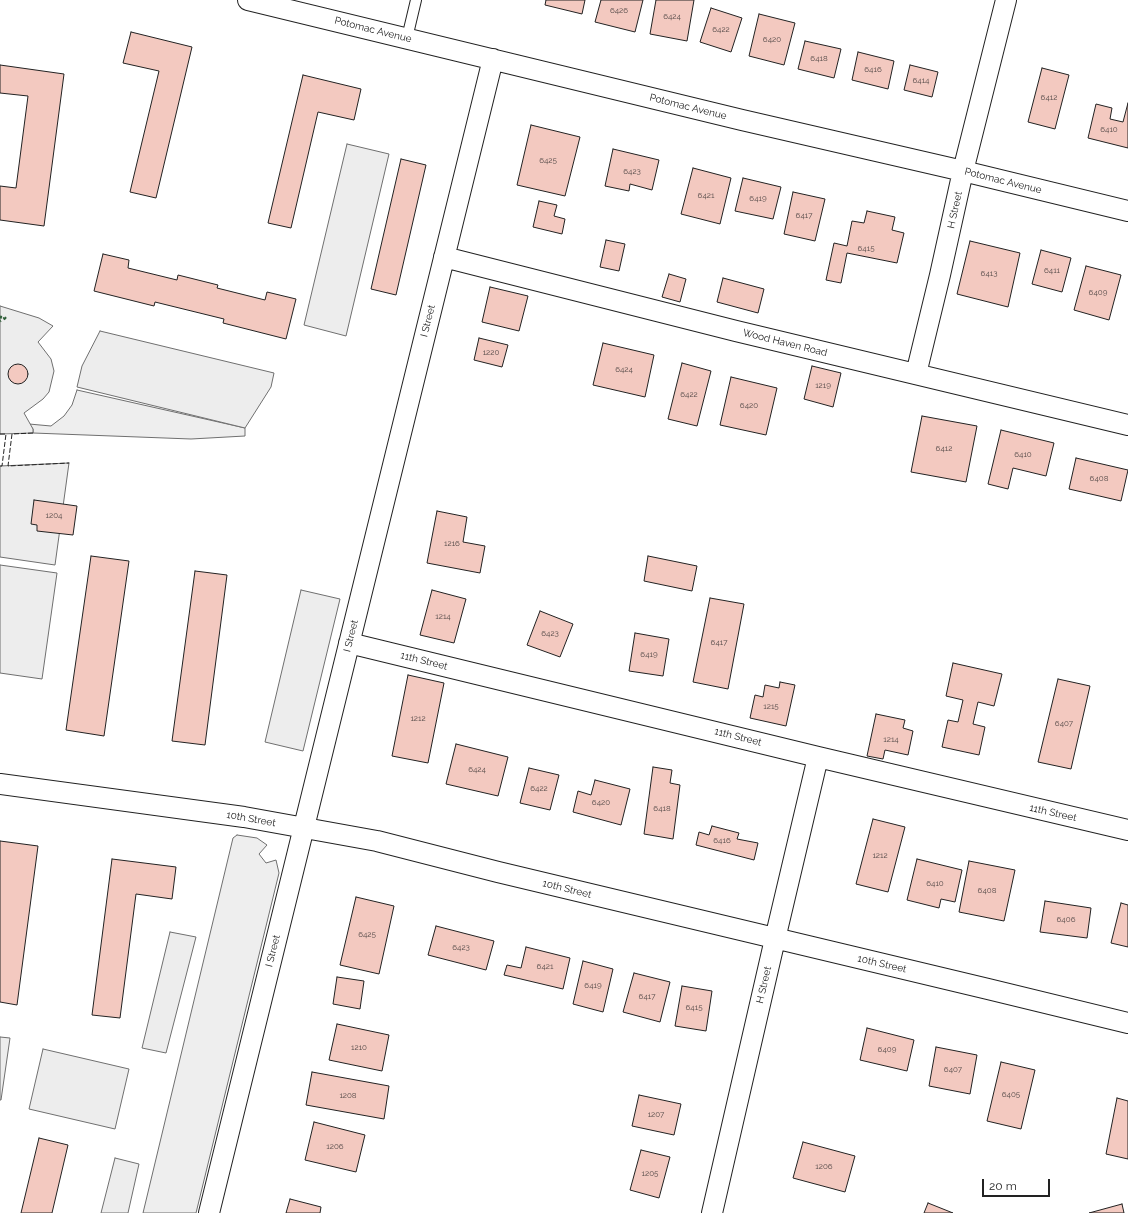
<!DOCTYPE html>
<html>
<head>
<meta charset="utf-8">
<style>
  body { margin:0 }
  #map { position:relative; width:1128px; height:1213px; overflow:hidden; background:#fff; font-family:Raleway,sans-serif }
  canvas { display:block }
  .scale { position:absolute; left:982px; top:1179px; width:68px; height:18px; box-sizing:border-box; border:2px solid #222; border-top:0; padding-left:5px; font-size:12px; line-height:14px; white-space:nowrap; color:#222; -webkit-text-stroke:3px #fff; paint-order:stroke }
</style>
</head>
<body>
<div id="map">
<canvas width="1128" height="1213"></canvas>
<div class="scale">20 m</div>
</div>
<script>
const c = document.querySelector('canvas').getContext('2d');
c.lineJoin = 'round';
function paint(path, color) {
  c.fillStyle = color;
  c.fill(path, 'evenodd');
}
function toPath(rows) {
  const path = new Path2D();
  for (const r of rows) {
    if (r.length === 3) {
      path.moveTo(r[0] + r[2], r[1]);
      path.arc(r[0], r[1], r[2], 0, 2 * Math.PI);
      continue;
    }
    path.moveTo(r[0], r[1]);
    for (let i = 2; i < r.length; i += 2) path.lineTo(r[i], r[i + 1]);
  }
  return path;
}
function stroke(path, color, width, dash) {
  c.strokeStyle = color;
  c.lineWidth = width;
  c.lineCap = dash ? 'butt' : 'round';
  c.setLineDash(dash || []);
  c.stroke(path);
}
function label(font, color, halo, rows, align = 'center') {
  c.font = font + ' Raleway,sans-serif';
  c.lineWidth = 3;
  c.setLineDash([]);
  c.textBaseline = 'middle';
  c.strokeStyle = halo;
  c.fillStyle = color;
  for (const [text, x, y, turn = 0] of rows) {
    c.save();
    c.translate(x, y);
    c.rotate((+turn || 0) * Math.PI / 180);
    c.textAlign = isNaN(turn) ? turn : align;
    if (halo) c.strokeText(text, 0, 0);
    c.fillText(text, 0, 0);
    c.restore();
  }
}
const green = toPath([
  [77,390,245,428,245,436,191,439,33,433,33,429,29,424,51,426,64,416,72,405,77,390],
  [237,835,257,838,267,845,259,854,266,863,276,860,279,873,196,1213,143,1213,233,838,237,835]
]);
paint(green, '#eee');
stroke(green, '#6f6f6f', 1);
const parking = toPath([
  [347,144,389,154,346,336,304,325,347,144],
  [0,306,39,318,53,326,38,342,51,359,54,371,49,392,43,399,24,413,33,429,33,433,0,434,0,306],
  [100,331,274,373,271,387,245,428,77,387,82,366,100,331],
  [69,463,55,565,0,557,0,466,69,463],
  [0,565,57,573,42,679,0,673,0,565],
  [301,590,340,599,303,751,265,742,301,590],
  [170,932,196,937,166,1053,142,1048,170,932],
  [0,1037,10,1038,1,1100,0,1100,0,1037],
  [43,1049,129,1069,115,1129,29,1109,43,1049],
  [115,1158,139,1164,128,1213,101,1213,115,1158]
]);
paint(parking, '#ededed');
stroke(parking, '#6f6f6f', 1);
const building = toPath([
  [546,0,585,0,582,14,545,5,546,0],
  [601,0,643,0,635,32,595,22,601,0],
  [656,0,694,0,687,41,650,34,656,0],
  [711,8,742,18,731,52,700,42,711,8],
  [759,14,795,23,784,65,749,56,759,14],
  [131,32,192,47,156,198,130,192,159,71,123,63,131,32],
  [805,41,841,49,834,78,798,69,805,41],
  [858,52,894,61,888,89,852,80,858,52],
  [0,65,64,74,44,226,0,220,0,186,16,188,28,96,0,93,0,65],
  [910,65,938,72,932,97,904,90,910,65],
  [1042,68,1069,75,1055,129,1028,122,1042,68],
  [303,75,361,89,354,120,318,112,291,228,268,223,303,75],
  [1128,103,1128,148,1088,138,1096,104,1112,108,1110,119,1123,122,1128,103],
  [531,125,580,137,565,196,517,185,531,125],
  [613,149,659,160,652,190,630,184,629,191,605,186,613,149],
  [401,159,426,165,396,295,371,289,401,159],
  [693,168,731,178,720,224,681,214,693,168],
  [743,178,781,187,773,219,735,211,743,178],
  [793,192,825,199,815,241,784,234,793,192],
  [539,201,557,205,554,216,565,219,562,234,533,227,539,201],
  [867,211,895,217,892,230,904,233,897,263,847,253,841,283,826,280,834,243,847,246,852,221,864,223,867,211],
  [606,240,625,244,619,271,600,267,606,240],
  [970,241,1020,253,1008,307,957,294,970,241],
  [1041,250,1071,258,1062,292,1032,284,1041,250],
  [103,254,129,260,128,268,177,280,178,275,218,285,217,288,265,300,267,292,296,299,286,339,223,323,224,319,155,302,154,306,94,291,103,254],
  [1086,266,1121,275,1109,320,1074,310,1086,266],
  [669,274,686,279,680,302,662,297,669,274],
  [723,278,764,289,758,313,717,302,723,278],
  [490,287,528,296,519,331,482,322,490,287],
  [479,338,508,345,502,367,474,360,479,338],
  [603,343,654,355,645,397,593,385,603,343],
  [682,363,711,371,697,426,668,419,682,363],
  [18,374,10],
  [812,366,841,373,833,407,804,399,812,366],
  [731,377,777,388,766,435,720,425,731,377],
  [922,416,977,426,966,482,911,472,922,416],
  [1001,430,1054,443,1046,476,1013,468,1008,489,988,484,1001,430],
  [1076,458,1128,470,1121,501,1069,489,1076,458],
  [34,500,77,506,73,535,37,531,37,525,31,524,34,500],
  [437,511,467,517,463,542,485,546,480,573,427,563,437,511],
  [91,556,129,561,104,736,66,730,91,556],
  [648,556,697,566,692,591,644,581,648,556],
  [195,571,227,575,205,745,172,741,195,571],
  [432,590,466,599,454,643,420,635,432,590],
  [710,598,744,604,728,689,693,682,710,598],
  [540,611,573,624,560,657,527,645,540,611],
  [635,633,669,639,663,676,629,671,635,633],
  [953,663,1002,674,994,706,978,702,973,724,985,727,979,755,942,747,948,720,958,722,963,700,946,696,953,663],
  [408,675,444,683,428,763,392,756,408,675],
  [1058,679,1090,686,1071,769,1038,762,1058,679],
  [780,682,795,685,786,726,750,718,755,695,763,697,765,685,779,688,780,682],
  [876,714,905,720,903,728,913,731,908,755,885,750,883,759,867,756,876,714],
  [456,744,508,757,498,796,446,784,456,744],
  [653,767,672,770,670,783,680,785,673,839,644,834,653,767],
  [529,768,559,775,550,810,520,803,529,768],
  [595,780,630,789,621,825,573,812,578,791,591,795,595,780],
  [873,819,905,827,888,892,856,884,873,819],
  [712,826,739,833,737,839,758,843,754,860,696,845,699,832,709,835,712,826],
  [0,841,38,846,17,1005,0,1002,0,841],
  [112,859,176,867,172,899,136,894,120,1018,92,1015,112,859],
  [917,859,962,870,955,902,941,899,939,908,907,900,917,859],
  [969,861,1015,870,1004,921,959,912,969,861],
  [356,897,394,906,379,974,340,965,356,897],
  [1045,901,1091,908,1087,938,1040,932,1045,901],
  [1121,903,1128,905,1128,947,1111,943,1121,903],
  [436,926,494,941,486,970,428,955,436,926],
  [526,947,570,958,563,989,504,975,507,965,521,968,526,947],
  [583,961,613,969,603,1012,573,1004,583,961],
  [634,973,670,982,660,1022,623,1012,634,973],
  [337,977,364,981,360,1009,333,1004,337,977],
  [682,986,712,991,706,1031,675,1026,682,986],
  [337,1024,389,1035,382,1071,329,1060,337,1024],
  [867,1028,914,1040,907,1071,860,1060,867,1028],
  [936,1047,977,1055,970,1094,929,1086,936,1047],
  [1001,1062,1035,1070,1021,1129,987,1121,1001,1062],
  [312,1072,389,1086,384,1119,306,1105,312,1072],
  [639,1095,681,1104,674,1135,632,1126,639,1095],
  [1117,1098,1128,1101,1128,1159,1106,1154,1117,1098],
  [314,1122,365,1135,356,1172,305,1160,314,1122],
  [39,1138,68,1145,52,1213,21,1213,39,1138],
  [803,1142,855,1156,845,1192,793,1178,803,1142],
  [641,1150,670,1157,659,1198,630,1190,641,1150],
  [290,1199,321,1207,320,1213,286,1213,290,1199],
  [928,1203,953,1213,924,1213,928,1203],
  [1122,1204,1124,1213,1089,1213,1122,1204]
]);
paint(building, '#f3c9c0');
stroke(building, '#222', 1);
const service = toPath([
  [407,38,416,0]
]);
const minor = toPath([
  [248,0,742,120,963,171,1128,211],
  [444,257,736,331,1128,425],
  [916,374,940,275,963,171,1006,0],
  [349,643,818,757,1128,830],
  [0,784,244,817,377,841,498,872,988,989,1128,1023],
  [209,1213,493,59],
  [712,1213,775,939,818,757]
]);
stroke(service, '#222', 12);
stroke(minor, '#222', 22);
stroke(service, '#fff', 10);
stroke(minor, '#fff', 20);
stroke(toPath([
  [0,317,5,318,0,321]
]), '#2f5e38', 3, [2, 3]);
stroke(toPath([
  [33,433,12,434,8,466,69,463],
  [0,434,6,434,2,466,0,466]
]), '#222', 1, [5, 2]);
label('8px', '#564c4a', null, [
  ["6426",619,11],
  ["6424",672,17],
  ["6422",721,30],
  ["6420",772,40],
  ["6418",819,59],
  ["6416",873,70],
  ["6414",921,81],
  ["6412",1049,98],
  ["6410",1109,130],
  ["6425",548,161],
  ["6423",632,172],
  ["6421",706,196],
  ["6419",758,199],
  ["6417",804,216],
  ["6415",866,249],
  ["6411",1052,271],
  ["6413",989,274],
  ["6409",1098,293],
  ["1220",491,353],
  ["6424",624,370],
  ["1219",823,386],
  ["6422",689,395],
  ["6420",749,406],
  ["6412",944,449],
  ["6410",1023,455],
  ["6408",1099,479],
  ["1204",54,516],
  ["1216",452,544],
  ["1214",443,617],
  ["6423",550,634],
  ["6417",719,643],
  ["6419",649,655],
  ["1215",771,707],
  ["1212",418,719],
  ["6407",1064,724],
  ["1214",891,740],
  ["6424",477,770],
  ["6422",539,789],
  ["6420",601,803],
  ["6418",662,809],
  ["6416",722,841],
  ["1212",880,856],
  ["6410",935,884],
  ["6408",987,891],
  ["6406",1066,920],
  ["6425",367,935],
  ["6423",461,948],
  ["6421",545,967],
  ["6419",593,986],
  ["6417",647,997],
  ["6415",694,1008],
  ["1210",359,1048],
  ["6409",887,1050],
  ["6407",953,1070],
  ["6405",1011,1095],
  ["1208",348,1096],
  ["1207",656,1115],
  ["1206",335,1147],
  ["1206",824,1167],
  ["1205",650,1174]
]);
label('10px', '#222', '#fff', [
  ["Potomac Avenue",373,30,14],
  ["Potomac Avenue",688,107,14],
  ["Potomac Avenue",1003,181,14],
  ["H Street",955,210,-78],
  ["I Street",428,321,-76],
  ["Wood Haven Road",785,343,14],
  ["I Street",351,636,-76],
  ["11th Street",424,661,14],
  ["11th Street",738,737,14],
  ["11th Street",1053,813,13],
  ["10th Street",251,819,10],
  ["10th Street",567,889,14],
  ["I Street",273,951,-76],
  ["10th Street",882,964,13],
  ["H Street",764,985,-77]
]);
</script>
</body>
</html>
